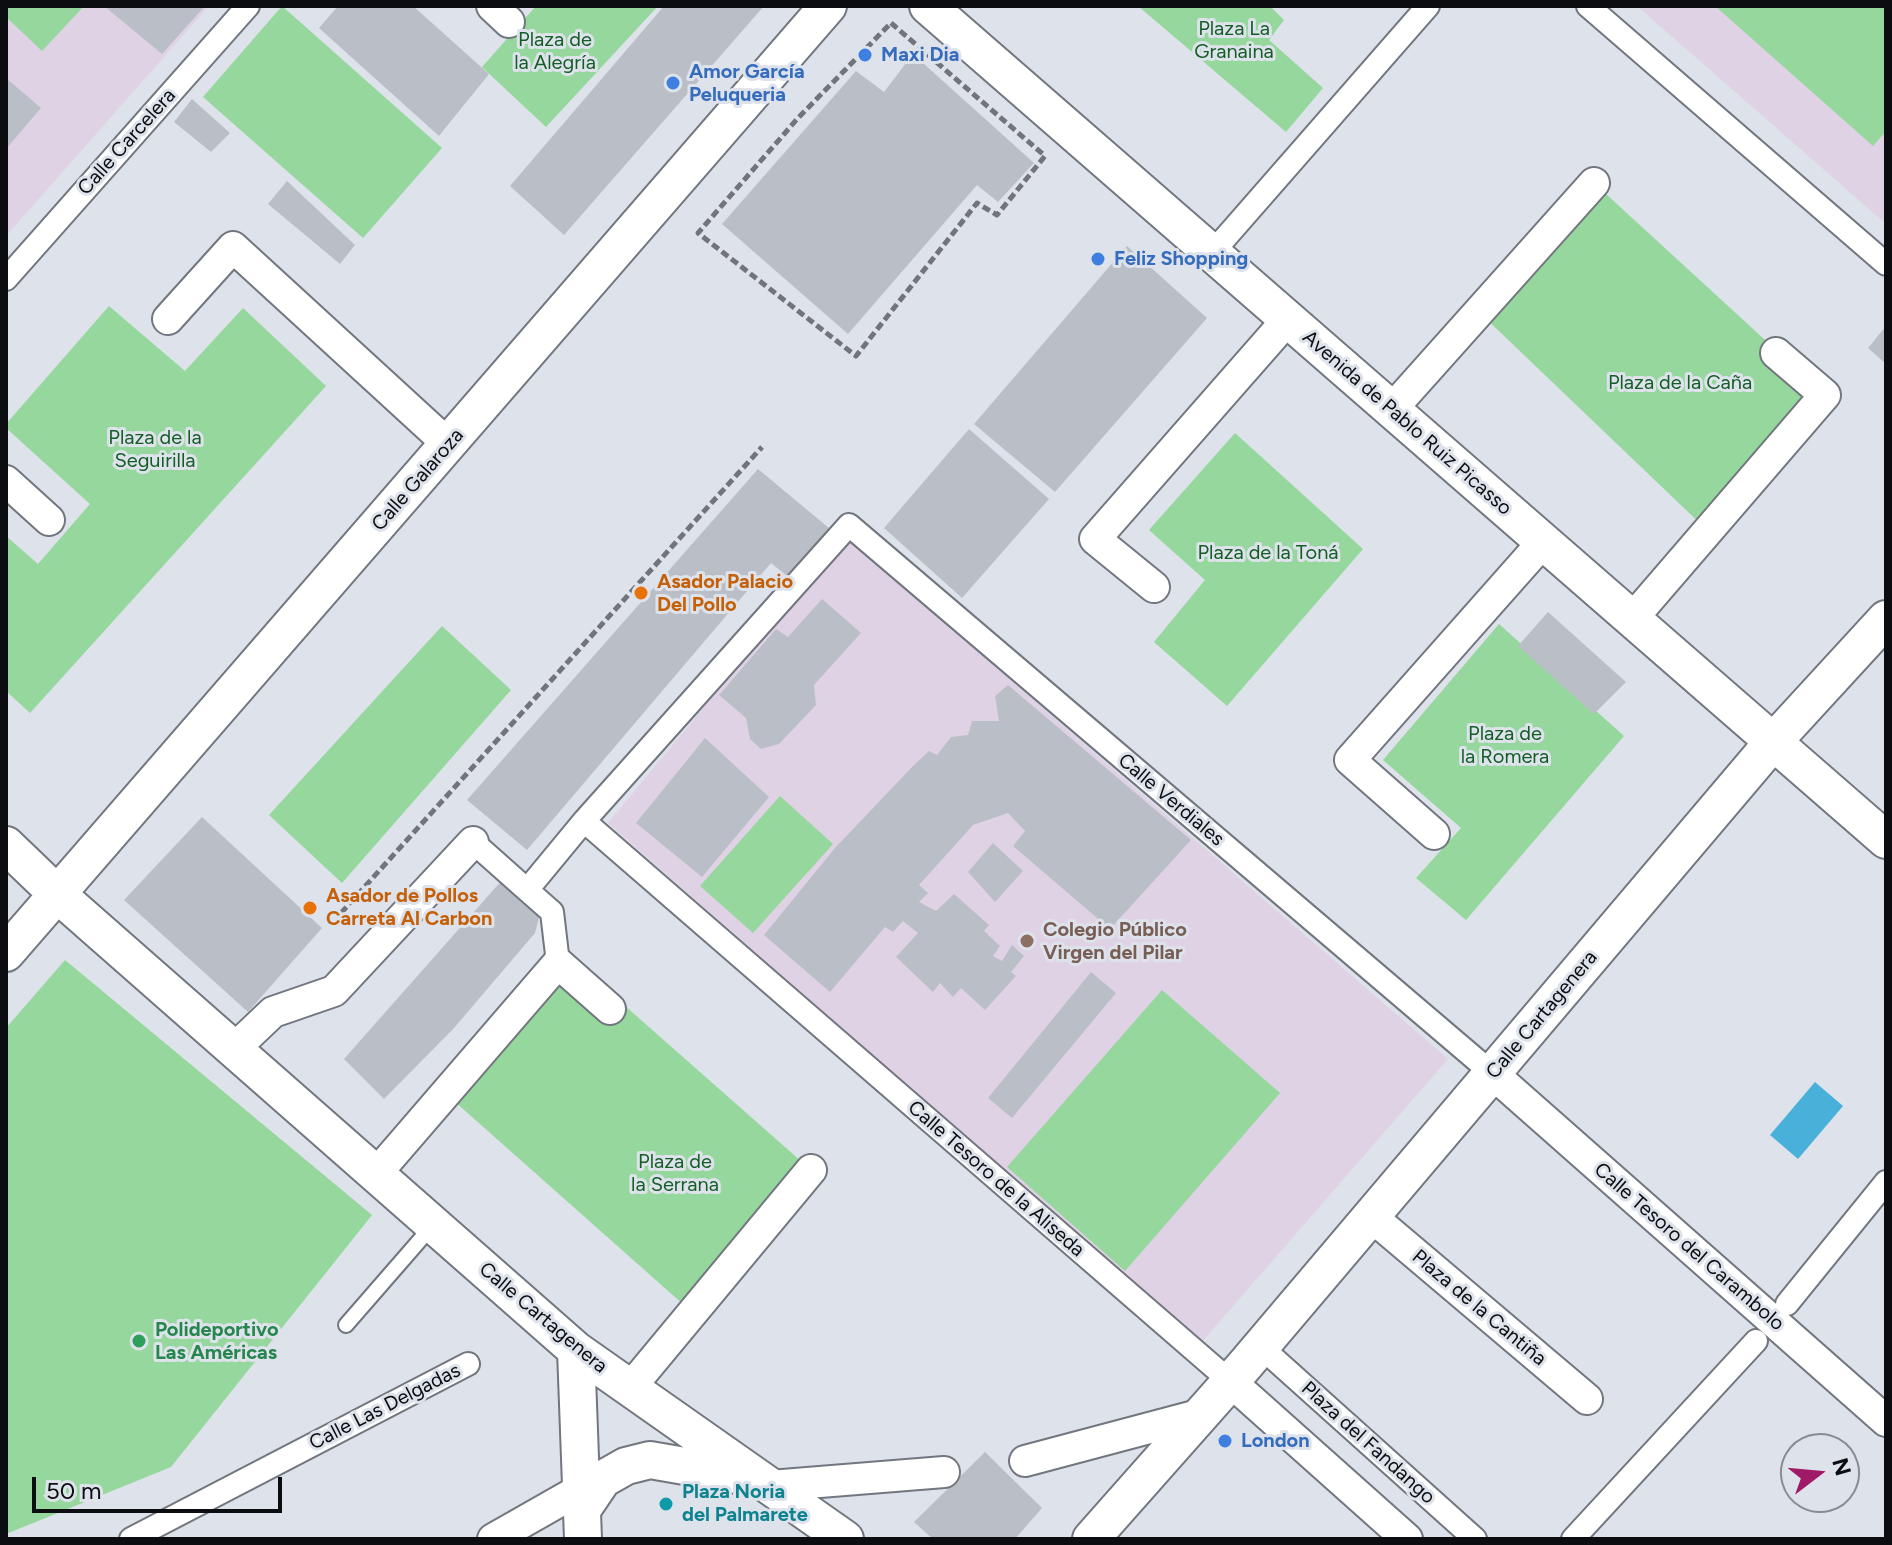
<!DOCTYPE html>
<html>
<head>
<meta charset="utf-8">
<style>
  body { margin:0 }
  #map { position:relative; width:1892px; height:1545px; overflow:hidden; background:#dde2eb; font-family:Figtree,sans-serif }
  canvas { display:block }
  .frame { position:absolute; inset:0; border:8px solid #0c0d10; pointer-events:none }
  .north { position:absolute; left:1780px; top:1433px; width:80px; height:80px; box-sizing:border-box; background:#dde2eb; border:2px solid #898d93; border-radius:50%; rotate:74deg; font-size:22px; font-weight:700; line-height:32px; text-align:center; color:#0c0d10 }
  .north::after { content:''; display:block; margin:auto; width:28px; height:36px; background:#a01967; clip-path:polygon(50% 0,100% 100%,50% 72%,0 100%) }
  .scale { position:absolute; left:32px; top:1477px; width:250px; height:36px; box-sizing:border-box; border:4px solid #0c0d10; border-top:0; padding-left:10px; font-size:24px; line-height:28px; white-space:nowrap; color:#0c0d10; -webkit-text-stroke:6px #dde2eb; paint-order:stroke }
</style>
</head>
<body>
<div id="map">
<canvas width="1892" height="1545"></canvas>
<div class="frame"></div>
<div class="north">N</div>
<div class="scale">50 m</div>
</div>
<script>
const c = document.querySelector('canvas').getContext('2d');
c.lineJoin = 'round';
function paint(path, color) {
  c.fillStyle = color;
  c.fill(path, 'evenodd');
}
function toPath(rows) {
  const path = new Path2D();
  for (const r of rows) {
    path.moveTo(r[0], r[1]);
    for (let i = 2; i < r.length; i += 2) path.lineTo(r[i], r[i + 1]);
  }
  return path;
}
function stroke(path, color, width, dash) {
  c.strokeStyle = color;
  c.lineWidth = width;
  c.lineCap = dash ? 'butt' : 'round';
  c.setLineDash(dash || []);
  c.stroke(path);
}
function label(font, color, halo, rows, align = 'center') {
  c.font = font + ' Figtree,sans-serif';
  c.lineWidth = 6;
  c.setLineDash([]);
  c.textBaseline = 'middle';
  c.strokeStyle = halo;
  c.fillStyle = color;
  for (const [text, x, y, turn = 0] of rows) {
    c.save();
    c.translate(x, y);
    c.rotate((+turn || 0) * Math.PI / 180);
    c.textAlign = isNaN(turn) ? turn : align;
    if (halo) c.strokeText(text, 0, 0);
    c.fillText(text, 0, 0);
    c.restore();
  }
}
paint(toPath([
  [6,6,209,6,6,236],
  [1637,6,1886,6,1886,224],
  [845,537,1448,1059,1201,1343,608,823]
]), '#e0d2e5');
paint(toPath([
  [6,6,84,6,42,51,6,17],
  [282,6,442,148,363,238,203,97],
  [536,6,658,6,546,127,482,67],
  [1138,6,1270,6,1284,20,1269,40,1323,88,1286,132],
  [1715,6,1886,6,1886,131,1873,146],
  [1594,183,1825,395,1708,531,1478,311],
  [109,306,185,371,243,308,326,386,30,713,6,691,6,536,38,564,90,504,6,428,6,424],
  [1235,433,1363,549,1227,706,1154,642,1205,580,1149,530],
  [1499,624,1624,736,1466,920,1416,878,1461,828,1383,760],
  [442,626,511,690,342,883,269,815],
  [780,796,833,844,753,933,700,886],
  [65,960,372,1215,171,1467,6,1534,6,1028],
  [558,963,624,1005,811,1170,693,1313,445,1093],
  [1162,990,1280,1093,1125,1271,1007,1167]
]), '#95d79c');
paint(toPath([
  [1815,1082,1843,1106,1798,1159,1770,1135]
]), '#48b0d9');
paint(toPath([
  [104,6,205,6,162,54],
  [338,6,413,6,489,74,439,136,319,28],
  [664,6,764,6,564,235,510,186],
  [913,54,1034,163,998,202,977,185,848,334,722,224,856,71,884,92],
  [6,78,41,108,6,149],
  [192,99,230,133,211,152,174,122],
  [287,181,355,245,340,264,268,204],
  [1127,246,1207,318,1055,492,974,424],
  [1886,326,1886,364,1868,348],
  [969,429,1049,499,962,598,884,528],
  [758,469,835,533,793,581,771,563,527,850,467,800],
  [822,599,861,633,814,685,816,705,779,744,761,749,750,739,746,718,719,695,776,629,788,637],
  [1548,612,1626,682,1594,714,1518,646],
  [1008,685,1191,840,1110,929,1013,846,1025,831,1008,813,973,825,919,885,928,893,919,902,936,911,954,894,989,925,984,931,1000,946,993,956,1002,961,1012,945,1024,956,1011,972,1016,976,985,1010,961,988,953,997,940,983,933,992,896,957,918,933,903,921,893,932,885,927,830,992,764,935,835,848,913,766,929,751,937,755,951,737,968,735,972,721,999,721,995,696],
  [705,738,769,797,702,877,636,823],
  [202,817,322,928,248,1012,124,900],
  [993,843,1023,871,995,902,968,872],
  [503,879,540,913,535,933,454,1028,384,1099,344,1059],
  [1091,972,1116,993,1012,1118,988,1098],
  [985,1452,1042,1508,1015,1539,933,1539,914,1522]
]), '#babfc7');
const service = toPath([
  [346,1325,433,1225]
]);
const pedestrian = toPath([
  [1588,6,1886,264],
  [1212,253,1428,6],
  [6,279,248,6],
  [584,821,1231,1382],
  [473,842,527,890,584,821,849,525,1493,1074],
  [527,890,552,912,558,963],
  [1787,1304,1886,1182],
  [1261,1347,1475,1539],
  [131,1539,468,1364],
  [1573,1539,1756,1341]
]);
const minor = toPath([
  [492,6,509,22],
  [168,319,233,247,449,445],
  [1392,409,1594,183],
  [6,481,49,520],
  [1154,587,1095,539,1288,319],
  [1632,619,1825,395,1776,353],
  [1434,834,1350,760,1543,542],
  [234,1049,273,1012,334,991,473,842],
  [1493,1074,1886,1421],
  [376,1174,558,963,610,1009],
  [1372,1217,1587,1399],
  [1231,1382,1407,1539],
  [630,1388,811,1170],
  [1025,1461,1202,1414],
  [770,1486,944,1472],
  [493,1539,581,1489]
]);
const tertiary = toPath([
  [928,6,1886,840],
  [6,845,56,893,576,1350,845,1539],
  [6,953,828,6],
  [576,1350,583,1539],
  [582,1510,603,1479,626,1466,650,1460,748,1477],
  [1091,1539,1245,1365,1773,742,1886,619]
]);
stroke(service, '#72767e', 18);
stroke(pedestrian, '#72767e', 26);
stroke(minor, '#72767e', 34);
stroke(tertiary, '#72767e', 40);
stroke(toPath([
  [891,23,1045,156,997,215,977,203,856,356,698,233,798,118,891,23],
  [341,913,762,447]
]), '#71747a', 5, [8, 4]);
stroke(service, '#fff', 14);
stroke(pedestrian, '#fff', 22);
stroke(minor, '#fff', 30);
stroke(tertiary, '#fff', 36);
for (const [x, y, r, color] of [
  [865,55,8,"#3f7fe0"],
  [673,83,8,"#3f7fe0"],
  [1098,259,8,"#3f7fe0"],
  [641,593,8,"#e8710a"],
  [310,908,8,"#e8710a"],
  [1027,941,8,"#8d6e63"],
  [139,1341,8,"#2e9e5b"],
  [1225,1441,8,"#3f7fe0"],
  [666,1504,8,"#0f9aa8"]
]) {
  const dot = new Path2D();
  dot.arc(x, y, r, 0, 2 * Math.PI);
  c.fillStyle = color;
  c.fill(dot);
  stroke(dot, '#dde2eb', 3);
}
label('20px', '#145e26', '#dde2eb', [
  ["Plaza La",1234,29],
  ["Granaina",1234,52],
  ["Plaza de",555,40],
  ["la Alegría",555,63],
  ["Plaza de la Caña",1680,383],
  ["Plaza de la",155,438],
  ["Seguirilla",155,461],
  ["Plaza de la Toná",1268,553],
  ["Plaza de",1505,734],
  ["la Romera",1505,757],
  ["Plaza de",675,1162],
  ["la Serrana",675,1185]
]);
label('bold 20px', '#366cbe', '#dde2eb', [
  ["Maxi Dia",881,55],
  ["Amor García",689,72],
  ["Peluqueria",689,95],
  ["Feliz Shopping",1114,259],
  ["London",1241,1441]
], 'left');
label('20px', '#0c0d10', '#dde2eb', [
  ["Calle Carcelera",127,142,-48],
  ["Avenida de Pablo Ruiz Picasso",1407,423,41],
  ["Calle Galaroza",418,480,-49],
  ["Calle Verdiales",1171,800,40],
  ["Calle Cartagenera",1542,1015,-50],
  ["Calle Tesoro de la Aliseda",996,1179,41],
  ["Calle Tesoro del Carambolo",1689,1247,41],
  ["Plaza de la Cantiña",1479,1308,40],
  ["Calle Cartagenera",543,1318,40],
  ["Calle Las Delgadas",385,1407,-27],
  ["Plaza del Fandango",1368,1443,42]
]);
label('bold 20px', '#c56008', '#dde2eb', [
  ["Asador Palacio",657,582],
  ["Del Pollo",657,605],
  ["Asador de Pollos",326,896],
  ["Carreta Al Carbon",326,919]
], 'left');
label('bold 20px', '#785e54', '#dde2eb', [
  ["Colegio Público",1043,930],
  ["Virgen del Pilar",1043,953]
], 'left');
label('bold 20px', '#27864d', '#dde2eb', [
  ["Polideportivo",155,1330],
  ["Las Américas",155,1353]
], 'left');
label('bold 20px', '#0d838f', '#dde2eb', [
  ["Plaza Noria",682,1492],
  ["del Palmarete",682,1515]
], 'left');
</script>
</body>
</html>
